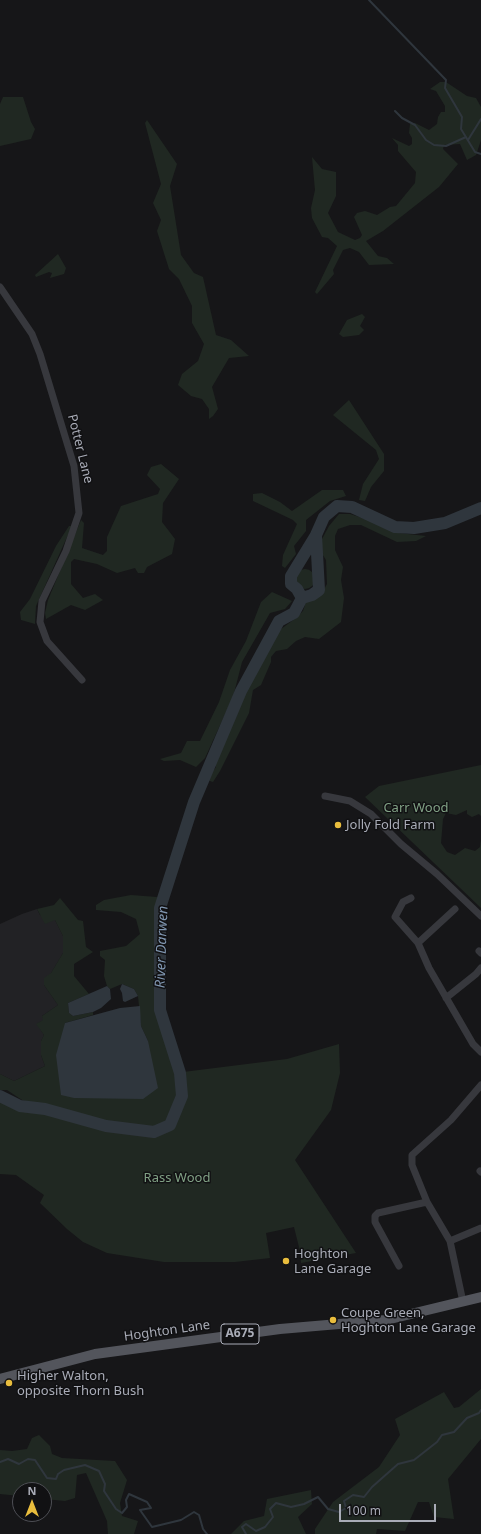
<!DOCTYPE html>
<html>
<head>
<meta charset="utf-8">
<style>
  body { margin:0 }
  #map { position:relative; width:481px; height:1534px; overflow:hidden; background:#161618; font-family:"Noto Sans",sans-serif }
  canvas { display:block }
  .north { position:absolute; left:12px; top:1482px; width:40px; height:40px; box-sizing:border-box; background:#111113; border:1px solid #4e4f55; border-radius:50%; rotate:0deg; font-size:11px; font-weight:700; line-height:16px; text-align:center; color:#a9acb7 }
  .north::after { content:''; display:block; margin:auto; width:14px; height:18px; background:#e9bd3d; clip-path:polygon(50% 0,100% 100%,50% 72%,0 100%) }
  .scale { position:absolute; left:339px; top:1504px; width:97px; height:18px; box-sizing:border-box; border:2px solid #a9acb7; border-top:0; padding-left:5px; font-size:12px; line-height:14px; white-space:nowrap; color:#a9acb7; -webkit-text-stroke:3px #111113; paint-order:stroke }
</style>
</head>
<body>
<div id="map">
<canvas width="481" height="1534"></canvas>
<div class="north">N</div>
<div class="scale">100 m</div>
</div>
<script>
const c = document.querySelector('canvas').getContext('2d');
c.lineJoin = 'round';
function paint(path, color) {
  c.fillStyle = color;
  c.fill(path, 'evenodd');
}
function toPath(rows) {
  const path = new Path2D();
  for (const r of rows) {
    if (r.length === 3) {
      path.moveTo(r[0] + r[2], r[1]);
      path.arc(r[0], r[1], r[2], 0, 2 * Math.PI);
      continue;
    }
    path.moveTo(r[0], r[1]);
    for (let i = 2; i < r.length; i += 2) path.lineTo(r[i], r[i + 1]);
  }
  return path;
}
function stroke(path, color, width, dash) {
  c.strokeStyle = color;
  c.lineWidth = width;
  c.lineCap = dash ? 'butt' : 'round';
  c.setLineDash(dash || []);
  c.stroke(path);
}
function label(font, color, halo, rows, align = 'center') {
  c.font = font + ' "Noto Sans",sans-serif';
  c.lineWidth = 3;
  c.setLineDash([]);
  c.textBaseline = 'middle';
  c.strokeStyle = halo;
  c.fillStyle = color;
  for (const [text, x, y, turn = 0] of rows) {
    c.save();
    c.translate(x, y);
    c.rotate((+turn || 0) * Math.PI / 180);
    c.textAlign = isNaN(turn) ? turn : align;
    if (halo) c.strokeText(text, 0, 0);
    c.fillText(text, 0, 0);
    c.restore();
  }
}
paint(toPath([
  [37,909,40,915,55,920,63,936,63,953,44,985,58,1005,42,1016,44,1020,37,1024,44,1035,41,1041,41,1055,45,1066,14,1081,0,1074,0,924,22,914]
]), '#222225');
paint(toPath([
  [440,82,446,82,467,96,476,98,481,107,481,140,476,155,467,160,460,144,444,145,443,149,458,164,439,187,383,231,366,241,378,256,387,258,394,264,369,265,359,252,350,248,343,250,333,270,334,274,317,294,315,292,337,246,328,238,322,237,312,218,311,208,315,190,312,157,322,169,336,172,336,196,328,213,338,232,355,240,360,238,362,235,354,217,357,213,365,211,377,215,390,207,396,206,415,183,416,172,398,151,398,145,392,138,409,146,412,144,412,138,409,133,410,124,415,123,429,130,437,124,438,117,441,112,445,112,445,106,436,91,430,89],
  [3,97,23,97,31,122,35,129,31,139,0,146,0,104],
  [147,120,177,164,170,186,181,255,194,273,203,277,216,335,231,340,249,356,229,358,212,387,218,409,213,416,209,419,209,409,202,399,191,396,178,385,182,374,198,361,204,344,192,323,192,306,179,279,169,269,157,231,161,220,153,203,161,184,145,123],
  [58,254,66,268,64,274,50,278,52,273,49,272,36,277,35,275],
  [362,314,365,317,360,326,364,330,359,335,343,337,339,334,347,320],
  [349,400,384,454,384,471,371,487,365,501,359,500,363,484,379,459,376,450,333,415],
  [161,464,179,479,163,503,162,522,175,539,172,554,147,567,144,573,138,573,135,568,117,573,97,564,74,559,71,562,71,584,83,598,95,594,103,600,85,610,71,605,46,619,45,613,48,600,81,520,84,523,82,548,103,555,107,551,107,537,121,506,158,494,160,489,147,475,151,467],
  [322,490,343,490,346,496,330,501,306,520,306,531,294,546,296,554,285,568,282,566,283,555,297,524,293,520,253,501,253,494,262,493,280,502,292,511],
  [339,514,350,514,375,522,399,533,426,536,416,541,397,542,361,525,350,525,338,529,335,536,335,550,343,567,341,580,344,598,341,622,319,639,305,637,296,641,287,649,276,651,271,657,271,662,261,685,253,690,249,713,220,771,213,782,207,780,216,767,214,764,246,690,277,632,296,618,303,611,306,602,321,595,327,584,326,560,321,552,322,539,329,526],
  [69,526,72,526,36,606,35,624,21,620,20,612,30,599,56,546],
  [305,579,10],
  [272,592,292,601,285,609,270,613,242,662,233,697,205,758,196,767,180,760,164,761,160,759,181,753,187,741,200,741,219,702,230,670,246,641,261,602],
  [481,765,481,816,479,814,472,817,467,814,467,810,456,815,446,813,443,819,441,843,447,852,455,855,465,848,475,851,480,847,481,840,481,908,365,797,379,786],
  [131,895,157,897,157,1013,178,1073,179,1097,168,1121,153,1129,106,1123,22,1100,7,1090,0,1090,0,1074,14,1081,45,1066,41,1055,41,1041,44,1035,36,1024,43,1020,42,1016,58,1005,44,985,44,978,51,973,63,953,63,936,55,920,45,924,37,909,54,905,60,898,78,920,83,921,86,947,93,952,74,964,74,976,89,994,68,1003,69,1013,73,1016,93,1012,93,1015,65,1023,148,1041,141,1026,138,996,134,989,122,984,110,989,107,986,104,976,105,960,100,956,100,951,126,946,140,934,136,919,121,912,96,910,96,905,104,900],
  [339,1044,340,1073,331,1110,295,1160,356,1253,301,1263,300,1251,294,1227,266,1233,270,1258,235,1262,164,1262,107,1253,83,1242,67,1229,40,1203,44,1195,16,1175,0,1174,0,1098,20,1108,45,1111,105,1128,154,1135,172,1126,184,1096,183,1072,287,1059],
  [481,1389,481,1439,448,1479,454,1519,434,1517,429,1502,418,1502,405,1531,377,1529,376,1534,315,1534,315,1529,333,1502,379,1467,400,1435,395,1419,444,1392,454,1408,459,1407],
  [39,1435,50,1446,52,1454,62,1458,115,1461,127,1480,120,1503,122,1516,138,1521,134,1534,108,1534,107,1521,86,1473,77,1475,75,1498,65,1501,44,1499,44,1490,20,1490,20,1496,0,1494,0,1450,12,1451,27,1449,32,1438],
  [311,1490,312,1504,298,1517,306,1534,231,1534,244,1521,264,1516,267,1499]
]), '#202822');
paint(toPath([
  [122,984,134,989,138,996,125,1002,123,1001,122,993,120,989],
  [107,986,110,989,111,999,101,1008,93,1012,73,1016,69,1013,68,1003],
  [140,1006,141,1026,148,1041,158,1088,143,1099,74,1098,61,1095,56,1055,65,1023,120,1008]
]), '#2f363d');
stroke(toPath([
  [369,0,446,80,445,88,462,117,461,129,475,152,481,154],
  [395,111,402,118,415,125,426,140,434,145,446,146,466,137],
  [468,140,481,119],
  [0,1462,8,1459,19,1464,28,1459,35,1460,47,1478,56,1479,58,1474,64,1470,85,1465,99,1471,105,1484,104,1491,116,1509,122,1513,127,1507,126,1500,129,1494,147,1502,151,1508,140,1510,152,1527,181,1520,194,1512,199,1515,203,1529,207,1534],
  [246,1534,242,1527,246,1524,256,1531,265,1527,273,1517,270,1509,276,1503,291,1507,304,1504,318,1497,328,1509,339,1512,346,1508,344,1501,353,1495,364,1497,372,1487,398,1464,414,1460,437,1442,442,1435,454,1432,467,1418,479,1413,481,1410]
]), '#2f363d', 2);
stroke(toPath([
  [302,598,297,589,291,584,291,576,316,535],
  [0,1096,20,1106,45,1109,106,1126,154,1132,170,1125,182,1096,180,1073,160,1010,160,908,194,802,241,691,279,621,294,613,302,598,312,595,319,590,316,535,324,517,337,506,352,507,395,527,414,528,445,523,481,508]
]), '#2f363d', 12);
stroke(toPath([
  [0,287,32,334,40,354,74,466,79,513,66,551,42,601,40,622,47,641,82,680],
  [325,796,350,801,371,814,401,844,437,874,481,916],
  [411,898,403,902,395,917,418,943,429,968,473,1044,481,1052],
  [418,943,455,909],
  [479,951,481,953],
  [446,998,476,974,481,968],
  [480,1171,481,1172],
  [450,1241,481,1228],
  [399,1266,375,1222,375,1216,378,1213,427,1202],
  [463,1302,450,1241,427,1202,412,1165,412,1155,451,1120,481,1085]
]), '#37383d', 7);
stroke(toPath([
  [0,1379,95,1354,280,1329,386,1320,481,1297]
]), '#53555c', 10);
for (const [x, y, r, color] of [
  [338,825,4,"#e9bd3d"],
  [286,1261,4,"#e9bd3d"],
  [333,1320,4,"#e9bd3d"],
  [9,1383,4,"#e9bd3d"]
]) {
  const dot = new Path2D();
  dot.arc(x, y, r, 0, 2 * Math.PI);
  c.fillStyle = color;
  c.fill(dot);
  stroke(dot, '#111113', 1.5);
}
for (const [x, y, w] of [
  [240,1334,38]
]) {
  const box = new Path2D();
  box.roundRect(x - w / 2, y - 10, w, 20, 3);
  c.fillStyle = '#111113';
  c.fill(box);
  stroke(box, '#a9acb7', 1);
}
label('bold 12px', '#a9acb7', null, [
  ["A675",240,1334]
]);
label('13px', '#a9acb7', '#111113', [
  ["Potter Lane",80,449,76],
  ["Hoghton Lane",167,1331,-8]
]);
label('13px', '#81a185', '#111113', [
  ["Carr Wood",416,808],
  ["Rass Wood",177,1178]
]);
label('13px', '#a9acb7', '#111113', [
  ["Jolly Fold Farm",346,825],
  ["Hoghton",294,1254],
  ["Lane Garage",294,1269],
  ["Coupe Green,",341,1313],
  ["Hoghton Lane Garage",341,1328],
  ["Higher Walton,",17,1376],
  ["opposite Thorn Bush",17,1391]
], 'left');
label('italic 14px', '#8197b1', '#111113', [
  ["River Darwen",162,947,-88]
]);
</script>
</body>
</html>
